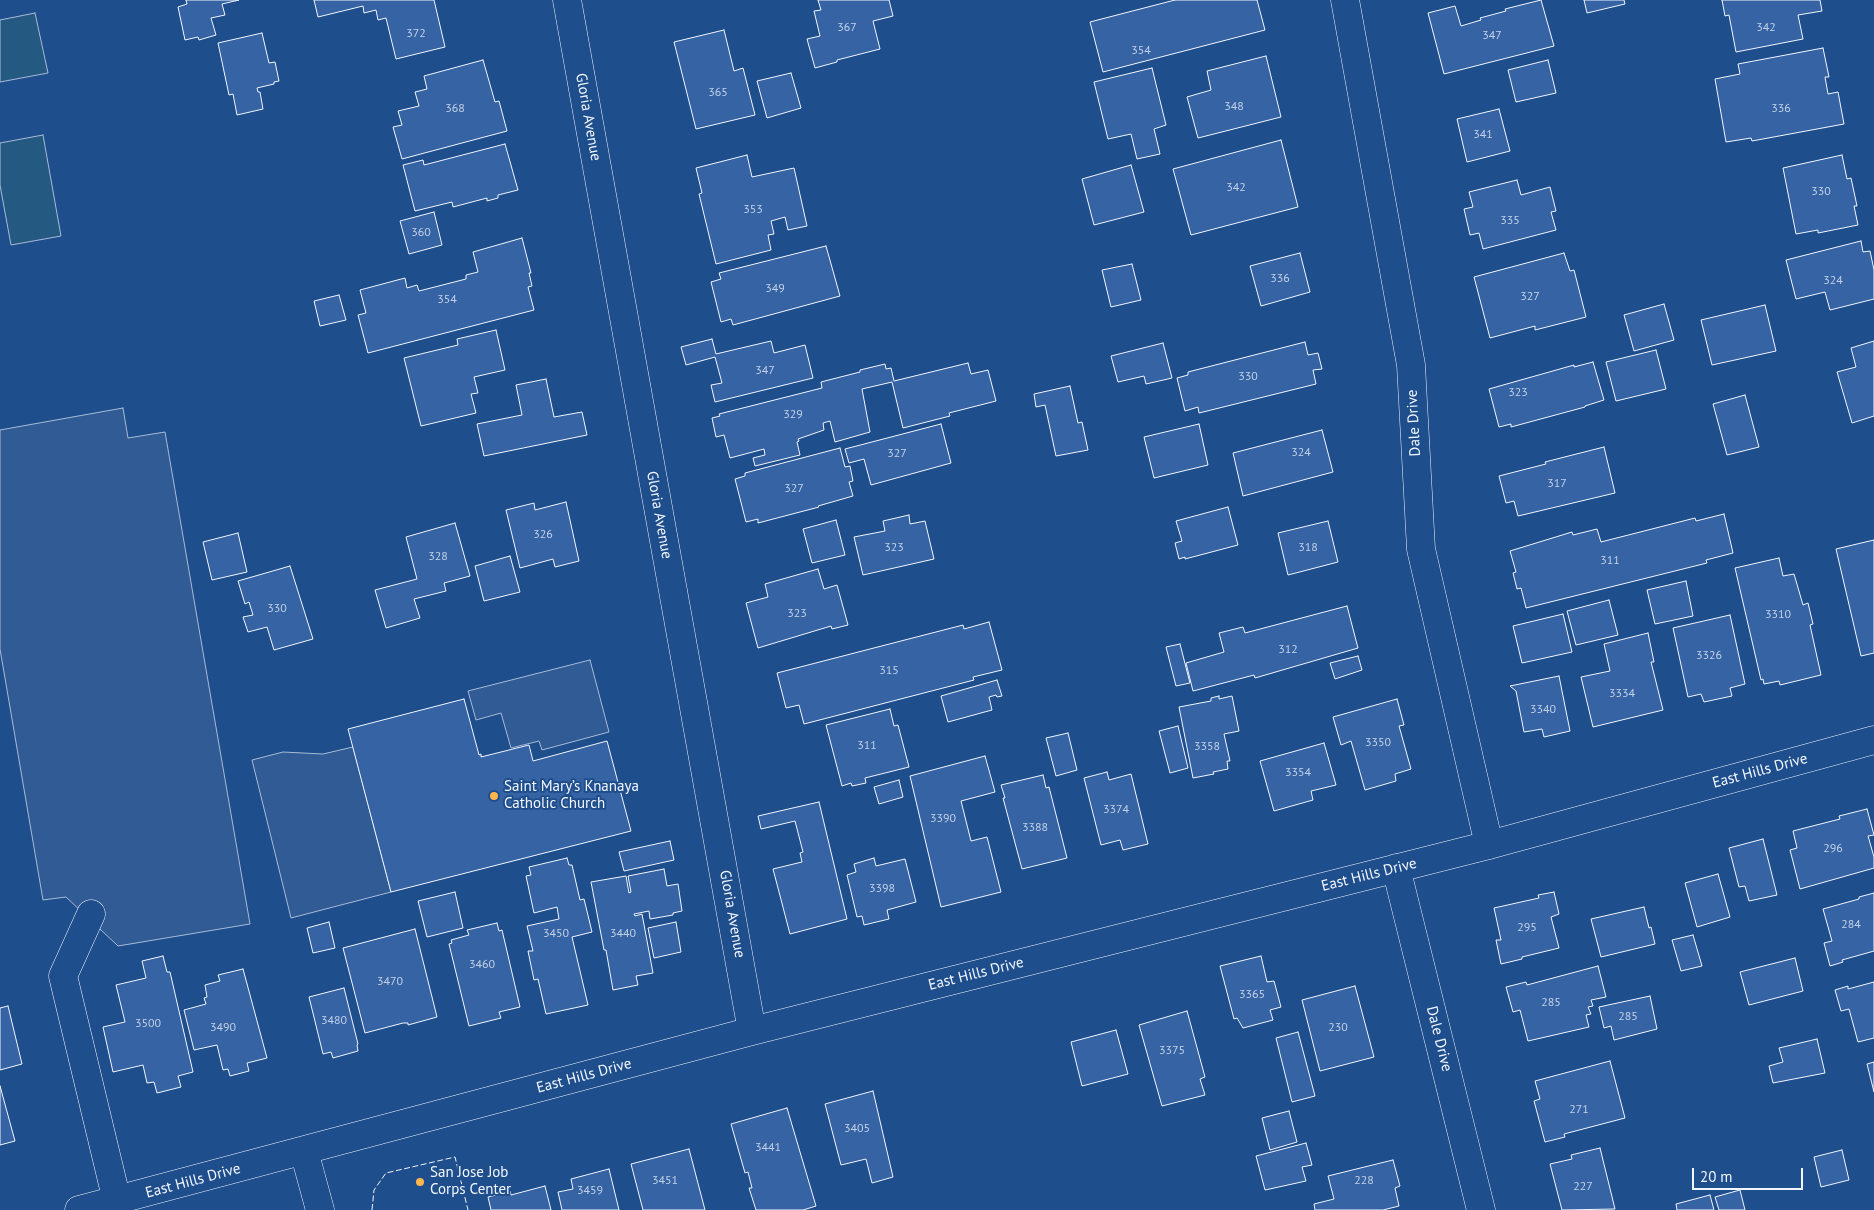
<!DOCTYPE html>
<html>
<head>
<meta charset="utf-8">
<style>
  body { margin:0 }
  #map { position:relative; width:1874px; height:1210px; overflow:hidden; background:#1f4e8c; font-family:"PT Sans",sans-serif }
  canvas { display:block }
  .scale { position:absolute; left:1692px; top:1168px; width:111px; height:22px; box-sizing:border-box; border:2px solid #f2f6ff; border-top:0; padding-left:6px; font-size:15px; line-height:18px; white-space:nowrap; color:#f2f6ff; -webkit-text-stroke:4px #1f4e8c; paint-order:stroke }
</style>
</head>
<body>
<div id="map">
<canvas width="1874" height="1210"></canvas>
<div class="scale">20 m</div>
</div>
<script>
const c = document.querySelector('canvas').getContext('2d');
c.lineJoin = 'round';
function paint(path, color) {
  c.fillStyle = color;
  c.fill(path, 'evenodd');
}
function toPath(rows) {
  const path = new Path2D();
  for (const r of rows) {
    path.moveTo(r[0], r[1]);
    for (let i = 2; i < r.length; i += 2) path.lineTo(r[i], r[i + 1]);
  }
  return path;
}
function stroke(path, color, width, dash) {
  c.strokeStyle = color;
  c.lineWidth = width;
  c.lineCap = dash ? 'butt' : 'round';
  c.setLineDash(dash || []);
  c.stroke(path);
}
function label(font, color, halo, rows, align = 'center') {
  c.font = font + ' "PT Sans",sans-serif';
  c.lineWidth = 4;
  c.setLineDash([]);
  c.textBaseline = 'middle';
  c.strokeStyle = halo;
  c.fillStyle = color;
  for (const [text, x, y, turn = 0] of rows) {
    c.save();
    c.translate(x, y);
    c.rotate((+turn || 0) * Math.PI / 180);
    c.textAlign = isNaN(turn) ? turn : align;
    if (halo) c.strokeText(text, 0, 0);
    c.fillText(text, 0, 0);
    c.restore();
  }
}
const green = toPath([
  [35,13,48,73,0,82,0,20,35,13],
  [43,135,61,236,11,245,0,185,0,143,43,135]
]);
paint(green, '#245a82');
stroke(green, '#a8bbd7', 1);
const parking = toPath([
  [123,408,128,438,165,432,250,924,118,946,66,897,43,900,0,649,0,430,123,408],
  [590,660,609,732,542,750,539,741,511,748,501,713,476,720,468,691,590,660],
  [353,747,391,892,291,918,252,760,283,752,323,754,353,747]
]);
paint(parking, '#305b95');
stroke(parking, '#a8bbd7', 1);
const building = toPath([
  [186,0,239,0,222,4,225,15,211,18,216,35,199,40,198,37,185,40,178,7,187,4,186,0],
  [314,0,434,0,445,47,396,59,386,18,378,20,376,10,364,13,363,6,318,17,314,0],
  [818,0,889,0,893,16,873,21,880,49,837,60,837,62,815,68,807,39,820,36,814,11,821,10,818,0],
  [1175,0,1257,0,1265,30,1103,72,1090,22,1175,0],
  [1541,0,1554,46,1444,74,1428,13,1455,6,1461,26,1481,20,1480,18,1506,11,1505,9,1541,0],
  [1584,0,1624,0,1625,4,1587,13,1584,0],
  [1722,0,1820,0,1822,11,1798,15,1803,39,1736,52,1729,15,1725,16,1722,0],
  [724,30,734,71,743,68,755,115,696,129,674,42,724,30],
  [262,33,269,63,275,62,279,81,274,82,274,84,257,88,258,92,260,92,263,109,237,115,233,94,229,95,218,43,262,33],
  [1823,48,1829,77,1825,77,1828,94,1838,92,1844,124,1752,141,1751,138,1726,142,1715,79,1740,74,1738,64,1823,48],
  [1266,56,1281,117,1198,138,1187,97,1211,90,1207,71,1266,56],
  [483,60,495,102,499,101,507,131,402,159,393,127,402,125,398,111,419,106,415,92,427,89,424,76,483,60],
  [1548,60,1556,93,1516,102,1508,70,1548,60],
  [1152,68,1166,125,1154,129,1160,154,1137,159,1131,134,1108,139,1094,82,1152,68],
  [791,73,801,108,767,118,757,81,791,73],
  [1499,109,1510,151,1467,162,1457,119,1499,109],
  [1281,140,1298,207,1191,235,1173,169,1281,140],
  [505,144,518,190,498,195,498,198,487,201,487,198,453,207,452,202,415,211,403,165,423,160,424,165,505,144],
  [747,155,752,177,794,168,807,226,788,230,785,217,771,221,774,234,768,235,771,250,716,264,699,194,702,193,696,168,747,155],
  [1842,155,1847,179,1851,178,1857,206,1854,206,1858,225,1818,233,1818,230,1796,234,1783,168,1842,155],
  [1131,165,1144,212,1094,225,1082,179,1131,165],
  [1517,180,1521,195,1550,187,1556,211,1551,212,1556,230,1483,249,1479,233,1470,235,1464,209,1473,207,1469,192,1517,180],
  [434,212,442,245,409,254,400,221,434,212],
  [522,238,531,273,529,273,532,286,528,287,534,310,368,353,358,315,366,313,360,290,405,278,407,288,417,285,419,291,466,279,466,275,478,272,473,252,522,238],
  [1861,241,1863,252,1870,251,1874,270,1874,299,1830,310,1825,292,1796,299,1786,260,1861,241],
  [826,246,840,296,733,325,731,319,721,322,711,282,721,279,719,273,826,246],
  [1300,253,1310,292,1261,306,1250,266,1300,253],
  [1564,253,1570,271,1574,270,1586,317,1535,330,1535,326,1490,338,1474,277,1564,253],
  [1132,264,1141,300,1111,307,1102,270,1132,264],
  [339,295,346,320,320,326,314,301,339,295],
  [1664,304,1674,340,1634,351,1624,315,1664,304],
  [1765,305,1776,351,1712,365,1701,320,1765,305],
  [496,330,505,370,474,377,478,393,471,394,476,413,421,426,404,358,458,345,457,339,496,330],
  [712,339,716,354,771,341,774,353,805,345,813,378,715,402,711,385,722,383,715,357,686,365,681,347,712,339],
  [1874,341,1874,416,1852,423,1837,372,1856,367,1851,348,1874,341],
  [1305,342,1308,355,1318,353,1322,369,1313,370,1316,384,1199,413,1198,407,1185,411,1177,378,1188,375,1188,372,1305,342],
  [1163,343,1172,378,1146,384,1144,376,1118,382,1111,356,1163,343],
  [1656,350,1666,389,1616,401,1606,362,1656,350],
  [1593,362,1604,400,1585,406,1585,407,1511,427,1511,424,1499,427,1489,389,1574,365,1574,367,1593,362],
  [968,363,971,374,988,370,996,401,949,413,950,416,903,428,892,382,862,389,870,432,835,442,830,421,823,423,824,430,798,439,799,441,797,442,800,455,755,466,753,458,765,455,764,449,730,458,724,435,716,437,712,418,720,416,719,414,822,388,821,382,860,372,860,370,885,364,886,369,891,368,894,381,968,363],
  [546,379,554,417,582,412,587,435,484,456,477,424,522,415,516,385,546,379],
  [1070,386,1078,423,1082,422,1088,450,1056,456,1045,405,1036,407,1034,394,1070,386],
  [1745,395,1759,447,1727,455,1713,404,1745,395],
  [941,424,951,463,871,485,864,459,849,463,845,449,941,424],
  [1199,424,1208,465,1154,478,1144,437,1199,424],
  [1322,430,1333,472,1243,496,1233,453,1322,430],
  [1604,447,1615,493,1518,516,1514,501,1506,503,1499,476,1546,464,1545,462,1604,447],
  [840,448,845,467,850,466,853,481,849,482,853,496,818,506,819,507,758,523,758,519,746,522,735,479,745,476,745,473,840,448],
  [566,502,579,561,555,567,553,559,520,568,506,510,534,503,535,510,566,502],
  [1228,507,1238,545,1185,559,1185,557,1179,559,1175,543,1182,541,1176,521,1228,507],
  [1724,514,1733,553,1706,560,1707,563,1526,608,1521,588,1517,589,1513,573,1516,572,1510,551,1572,532,1573,535,1597,529,1601,542,1695,518,1696,521,1724,514],
  [909,515,910,524,925,521,934,559,863,575,854,537,885,531,883,521,909,515],
  [836,520,845,555,812,563,803,529,836,520],
  [1328,521,1338,562,1288,575,1278,533,1328,521],
  [455,523,470,576,444,583,446,591,414,599,420,618,386,628,375,590,417,579,406,537,455,523],
  [238,533,247,572,212,580,203,542,238,533],
  [1874,540,1874,653,1861,656,1836,549,1874,540],
  [510,556,520,592,484,601,475,566,510,556],
  [1779,558,1783,576,1794,574,1803,605,1808,603,1813,624,1810,625,1821,675,1780,685,1779,681,1764,684,1763,679,1761,680,1735,568,1779,558],
  [290,566,313,639,274,650,267,627,248,632,243,617,253,615,249,602,245,604,238,581,290,566],
  [818,569,824,589,837,585,848,625,832,629,831,626,758,648,746,603,768,597,765,584,818,569],
  [1686,581,1693,616,1655,624,1647,590,1686,581],
  [1609,600,1618,635,1576,645,1567,611,1609,600],
  [1347,606,1358,648,1255,678,1254,675,1193,691,1186,663,1224,652,1219,633,1243,627,1245,633,1347,606],
  [1563,614,1572,652,1522,663,1513,626,1563,614],
  [1730,615,1745,684,1730,688,1732,696,1704,702,1701,694,1688,697,1673,628,1730,615],
  [989,622,1002,670,973,677,974,680,804,724,799,705,786,708,777,673,963,625,964,629,989,622],
  [1648,633,1654,662,1651,662,1663,710,1593,727,1581,677,1610,671,1604,644,1648,633],
  [1180,644,1190,683,1176,686,1166,647,1180,644],
  [1358,656,1362,670,1335,679,1330,663,1358,656],
  [1559,676,1570,731,1544,737,1542,729,1524,732,1516,691,1510,686,1559,676],
  [997,680,1002,696,997,697,996,695,989,697,992,710,948,722,941,696,997,680],
  [1219,696,1219,699,1232,696,1239,731,1224,734,1230,761,1227,761,1228,769,1213,772,1214,774,1193,778,1179,707,1211,701,1211,698,1219,696],
  [464,699,479,755,481,754,481,757,529,745,533,761,607,741,631,831,391,892,348,729,464,699],
  [1397,699,1404,725,1399,726,1411,769,1395,774,1396,781,1365,790,1351,741,1341,745,1333,717,1397,699],
  [890,709,894,726,898,725,909,767,865,778,866,783,852,786,851,783,842,786,826,725,890,709],
  [1178,726,1188,768,1170,773,1159,731,1178,726],
  [1068,733,1077,770,1056,776,1046,738,1068,733],
  [1324,743,1336,785,1311,791,1313,800,1274,811,1260,761,1324,743],
  [985,756,995,792,961,801,971,841,987,837,1001,892,941,907,910,776,985,756],
  [1107,772,1109,780,1131,774,1148,844,1123,850,1120,840,1101,845,1084,778,1107,772],
  [1043,775,1046,788,1049,787,1067,858,1022,869,1003,798,1005,798,1001,785,1043,775],
  [899,780,903,797,879,804,874,787,899,780],
  [819,802,847,919,790,934,773,869,802,862,800,853,803,852,795,821,761,829,758,816,819,802],
  [1867,809,1874,835,1868,836,1874,857,1874,868,1800,889,1790,850,1797,848,1793,831,1840,819,1839,816,1867,809],
  [1763,839,1777,895,1749,901,1745,886,1739,887,1729,848,1763,839],
  [670,841,674,860,624,871,619,852,670,841],
  [567,858,569,865,572,865,580,900,584,899,592,932,572,937,588,1005,546,1014,538,979,534,980,528,951,533,951,527,926,559,919,557,907,534,913,526,876,531,875,529,867,567,858],
  [874,858,876,866,905,859,916,902,887,910,889,919,864,925,862,916,857,917,847,875,856,872,854,864,874,858],
  [664,869,667,886,678,884,682,911,673,913,673,915,650,919,649,911,634,914,635,916,642,914,653,973,636,976,638,985,613,990,606,950,604,950,591,882,626,876,629,893,631,892,628,876,664,869],
  [1718,874,1730,917,1697,927,1685,883,1718,874],
  [455,892,463,928,427,937,418,901,455,892],
  [1554,892,1559,914,1551,917,1559,948,1522,957,1522,959,1501,964,1496,940,1501,940,1494,908,1539,898,1538,895,1554,892],
  [1874,893,1874,951,1842,960,1843,962,1830,966,1824,943,1832,941,1823,909,1859,899,1859,897,1874,893],
  [1644,907,1649,928,1651,927,1655,944,1601,957,1591,919,1644,907],
  [329,922,335,948,313,953,307,928,329,922],
  [676,922,681,952,654,958,648,928,676,922],
  [497,923,499,931,502,930,520,1007,499,1012,501,1018,469,1026,449,944,452,943,451,940,469,935,467,930,497,923],
  [415,929,437,1017,408,1025,408,1023,403,1023,365,1033,343,948,415,929],
  [1693,935,1702,966,1681,971,1672,940,1693,935],
  [163,956,167,972,170,972,193,1072,178,1076,181,1087,157,1093,154,1082,147,1083,143,1065,113,1072,103,1027,125,1022,116,985,146,978,142,961,163,956],
  [1261,956,1267,982,1274,981,1281,1007,1270,1010,1273,1020,1243,1028,1237,1018,1234,1019,1220,966,1261,956],
  [1795,958,1803,991,1749,1005,1740,972,1795,958],
  [1598,966,1606,997,1591,1000,1593,1006,1588,1007,1591,1014,1586,1015,1589,1027,1528,1041,1520,1010,1513,1012,1506,987,1526,982,1527,985,1598,966],
  [243,969,267,1058,247,1063,249,1071,230,1076,228,1069,223,1070,217,1045,194,1050,184,1010,206,1004,204,998,207,997,205,985,220,981,218,975,243,969],
  [1874,982,1874,1038,1858,1042,1849,1009,1841,1011,1835,990,1848,986,1848,989,1874,982],
  [1355,986,1374,1057,1320,1071,1302,1000,1355,986],
  [344,988,358,1044,357,1045,358,1051,333,1058,331,1052,323,1054,309,997,344,988],
  [1650,996,1657,1029,1614,1040,1611,1026,1604,1028,1599,1007,1650,996],
  [8,1006,22,1064,0,1070,0,1008,8,1006],
  [1187,1011,1205,1077,1200,1079,1205,1095,1162,1106,1139,1025,1187,1011],
  [1116,1030,1128,1074,1082,1086,1071,1042,1116,1030],
  [1298,1032,1315,1096,1292,1102,1276,1038,1298,1032],
  [1817,1039,1825,1073,1773,1083,1769,1066,1783,1062,1779,1048,1817,1039],
  [1610,1061,1625,1118,1564,1134,1565,1137,1545,1142,1534,1101,1540,1099,1535,1081,1610,1061],
  [1874,1062,1874,1092,1867,1064,1874,1062],
  [0,1086,15,1141,0,1145,0,1086],
  [873,1091,893,1177,872,1183,866,1159,841,1165,825,1104,873,1091],
  [787,1108,816,1206,803,1210,756,1210,749,1188,752,1188,748,1172,745,1173,731,1124,787,1108],
  [1289,1111,1297,1142,1270,1150,1262,1118,1289,1111],
  [1306,1143,1312,1165,1302,1167,1306,1181,1265,1190,1256,1156,1306,1143],
  [1600,1148,1615,1209,1562,1210,1550,1164,1572,1159,1571,1155,1600,1148],
  [689,1149,705,1210,643,1210,631,1164,689,1149],
  [1842,1150,1849,1180,1821,1187,1814,1157,1842,1150],
  [1393,1160,1400,1186,1395,1188,1399,1206,1383,1210,1315,1210,1314,1204,1334,1199,1328,1176,1393,1160],
  [609,1169,619,1210,562,1210,558,1192,573,1189,571,1179,609,1169],
  [545,1186,551,1210,491,1210,488,1197,510,1191,511,1195,545,1186],
  [1740,1190,1745,1210,1719,1210,1715,1197,1740,1190],
  [1710,1195,1714,1210,1677,1210,1676,1204,1710,1195]
]);
paint(building, '#3563a3');
stroke(building, '#f2f6ff', 1);
const minor = toPath([
  [567,0,752,1031],
  [1345,0,1411,365,1421,549,1489,845],
  [1396,868,1481,1210],
  [91,914,63,976,117,1201],
  [304,1151,320,1210],
  [79,1210,752,1031,1489,845,1874,740]
]);
stroke(minor, '#f2f6ff', 29);
stroke(minor, '#1f4e8c', 28);
stroke(toPath([
  [372,1210,374,1190,386,1173,455,1157,468,1210]
]), '#f2f6ff', 1, [6, 2.5]);
for (const [x, y, r, color] of [
  [494,796,5,"#ffb74d"],
  [420,1182,5,"#ffb74d"]
]) {
  const dot = new Path2D();
  dot.arc(x, y, r, 0, 2 * Math.PI);
  c.fillStyle = color;
  c.fill(dot);
  stroke(dot, '#1f4e8c', 2);
}
label('12px', '#c3d1e8', null, [
  ["367",847,28],
  ["342",1766,28],
  ["372",416,34],
  ["347",1492,36],
  ["354",1141,51],
  ["365",718,93],
  ["348",1234,107],
  ["368",455,109],
  ["336",1781,109],
  ["341",1483,135],
  ["342",1236,188],
  ["330",1821,192],
  ["353",753,210],
  ["335",1510,221],
  ["360",421,233],
  ["336",1280,279],
  ["324",1833,281],
  ["349",775,289],
  ["327",1530,297],
  ["354",447,300],
  ["347",765,371],
  ["330",1248,377],
  ["323",1518,393],
  ["329",793,415],
  ["324",1301,453],
  ["327",897,454],
  ["317",1557,484],
  ["327",794,489],
  ["326",543,535],
  ["323",894,548],
  ["318",1308,548],
  ["328",438,557],
  ["311",1610,561],
  ["330",277,609],
  ["323",797,614],
  ["3310",1778,615],
  ["312",1288,650],
  ["3326",1709,656],
  ["315",889,671],
  ["3334",1622,694],
  ["3340",1543,710],
  ["3350",1378,743],
  ["311",867,746],
  ["3358",1207,747],
  ["3354",1298,773],
  ["3374",1116,810],
  ["3390",943,819],
  ["3388",1035,828],
  ["296",1833,849],
  ["3398",882,889],
  ["284",1851,925],
  ["295",1527,928],
  ["3450",556,934],
  ["3440",623,934],
  ["3460",482,965],
  ["3470",390,982],
  ["3365",1252,995],
  ["285",1551,1003],
  ["285",1628,1017],
  ["3480",334,1021],
  ["3500",148,1024],
  ["3490",223,1028],
  ["230",1338,1028],
  ["3375",1172,1051],
  ["271",1579,1110],
  ["3405",857,1129],
  ["3441",768,1148],
  ["3451",665,1181],
  ["228",1364,1181],
  ["227",1583,1187],
  ["3459",590,1191]
]);
label('15px', '#f2f6ff', '#1f4e8c', [
  ["Gloria Avenue",588,117,80],
  ["Dale Drive",1414,423,-93],
  ["Gloria Avenue",659,515,80],
  ["East Hills Drive",1760,771,-15],
  ["East Hills Drive",1369,875,-14],
  ["Gloria Avenue",732,914,80],
  ["East Hills Drive",976,974,-14],
  ["Dale Drive",1439,1039,76],
  ["East Hills Drive",584,1076,-15],
  ["East Hills Drive",193,1181,-15]
]);
label('15px', '#f2f6ff', '#1f4e8c', [
  ["Saint Mary’s Knanaya",504,787],
  ["Catholic Church",504,804],
  ["San Jose Job",430,1173],
  ["Corps Center",430,1190]
], 'left');
</script>
</body>
</html>
